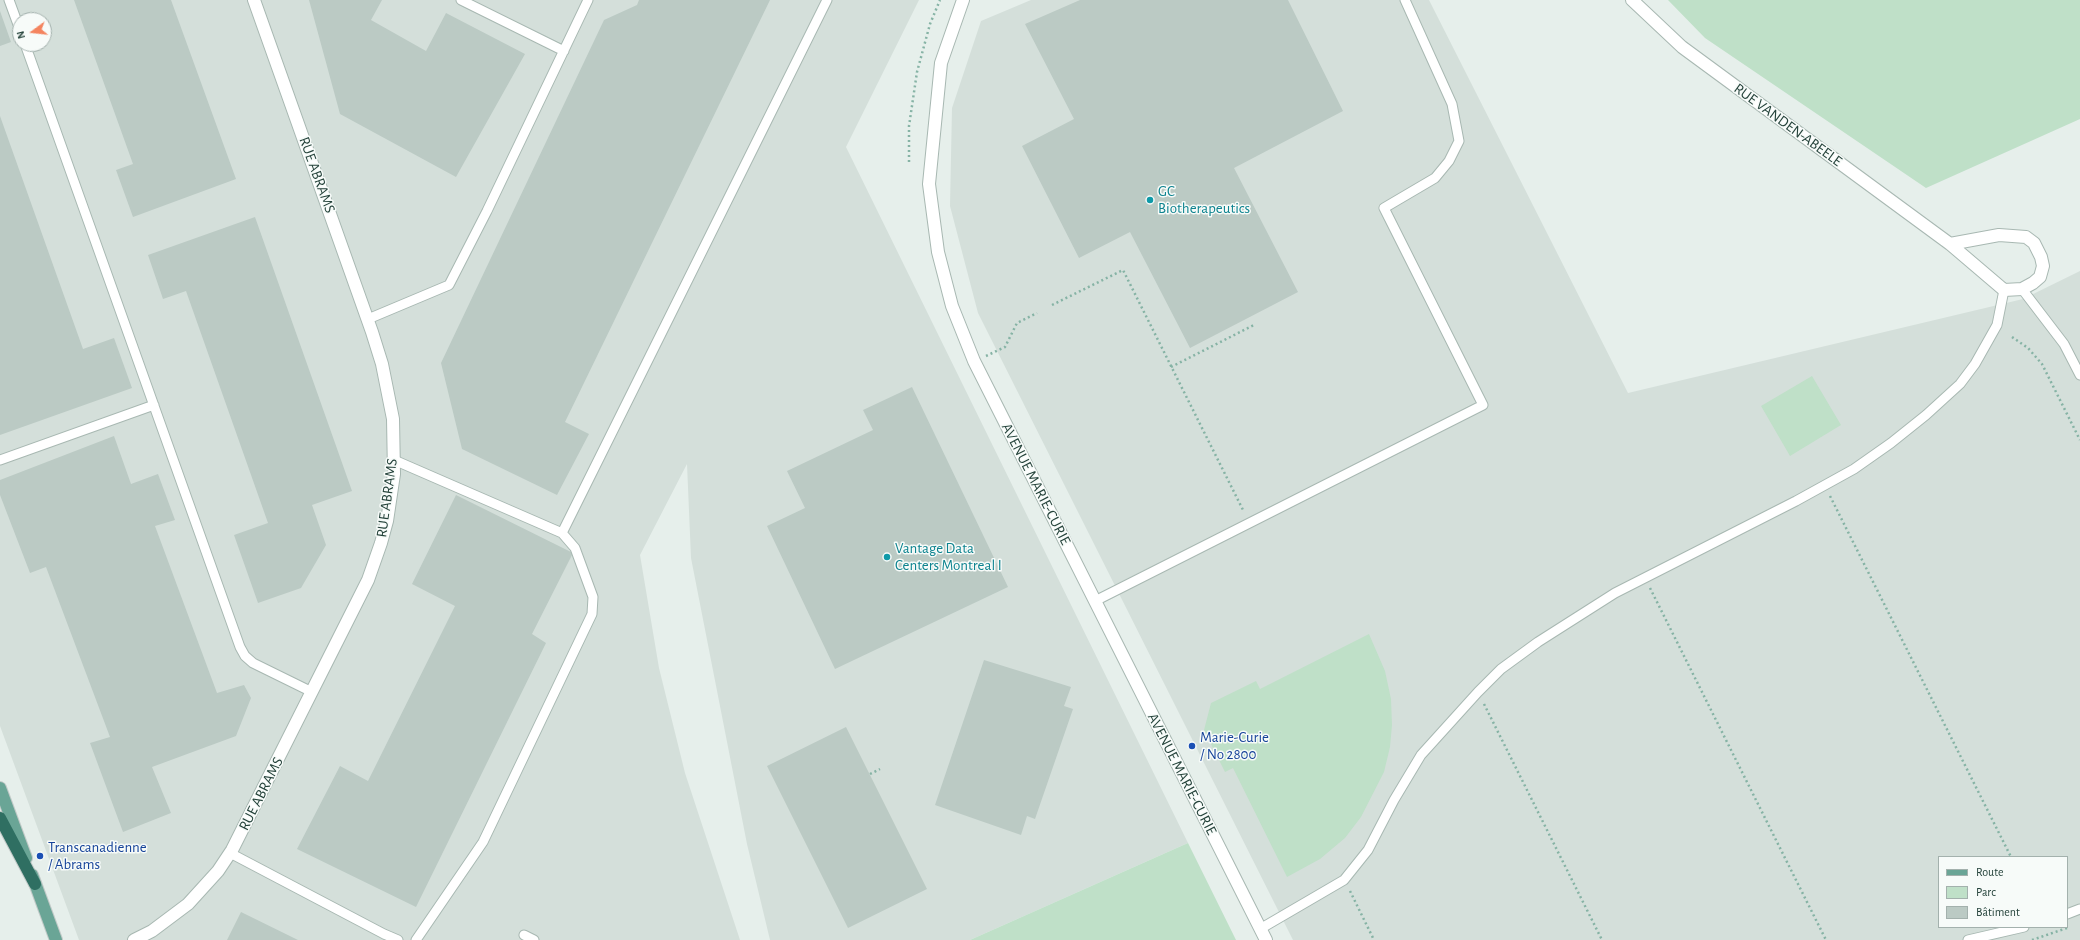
<!DOCTYPE html>
<html>
<head>
<meta charset="utf-8">
<style>
  body { margin:0 }
  #map { position:relative; width:2080px; height:940px; overflow:hidden; background:#e6efeb; font-family:"Alegreya Sans",sans-serif }
  canvas { display:block }
  .legend { position:absolute; left:1938px; top:856px; width:130px; height:72px; box-sizing:border-box; background:#f7fbf9; border:1px solid #a3b1ad; margin:0; padding:5px 7px; list-style:none; font-size:12px; color:#24423a }
  .legend li { display:flex; align-items:center; gap:8px; height:20px }
  .legend b { width:20px; border:1px solid #a3b1ad }
  .north { position:absolute; left:12px; top:12px; width:40px; height:40px; box-sizing:border-box; background:#f7fbf9; border:1px solid #a3b1ad; border-radius:50%; rotate:255deg; font-size:11px; font-weight:700; line-height:16px; text-align:center; color:#24423a }
  .north::after { content:''; display:block; margin:auto; width:14px; height:18px; background:#f4845f; clip-path:polygon(50% 0,100% 100%,50% 72%,0 100%) }
</style>
</head>
<body>
<div id="map">
<canvas width="2080" height="940"></canvas>
<ul class="legend">
<li><b style="height:5px;background:#6aa596"></b>Route</li>
<li><b style="height:11px;background:#bfe0c8"></b>Parc</li>
<li><b style="height:11px;background:#bbcac4"></b>Bâtiment</li>
</ul>
<div class="north">N</div>
</div>
<script>
const c = document.querySelector('canvas').getContext('2d');
c.lineJoin = 'round';
function paint(path, color) {
  c.fillStyle = color;
  c.fill(path, 'evenodd');
}
function toPath(rows) {
  const path = new Path2D();
  for (const r of rows) {
    path.moveTo(r[0], r[1]);
    for (let i = 2; i < r.length; i += 2) path.lineTo(r[i], r[i + 1]);
  }
  return path;
}
function stroke(path, color, width, dash) {
  c.strokeStyle = color;
  c.lineWidth = width;
  c.lineCap = dash ? 'butt' : 'round';
  c.setLineDash(dash || []);
  c.stroke(path);
}
function label(font, color, halo, rows, align = 'center') {
  c.font = font + ' "Alegreya Sans",sans-serif';
  c.lineWidth = 3;
  c.setLineDash([]);
  c.textBaseline = 'middle';
  c.strokeStyle = halo;
  c.fillStyle = color;
  for (const [text, x, y, turn = 0] of rows) {
    c.save();
    c.translate(x, y);
    c.rotate((+turn || 0) * Math.PI / 180);
    c.textAlign = isNaN(turn) ? turn : align;
    if (halo) c.strokeText(text, 0, 0);
    c.fillText(text, 0, 0);
    c.restore();
  }
}
paint(toPath([
  [0,0,919,0,846,147,1188,843,970,940,770,940,747,844,691,558,687,464,640,555,659,668,685,773,740,940,79,940,0,726],
  [20,20,44,20,44,44,20,44],
  [1031,0,1429,0,1628,393,2023,299,2080,271,2080,940,1293,940,978,313,950,206,952,108,981,21],
  [1939,857,2067,857,2067,927,1939,927]
]), '#d4dfda');
paint(toPath([
  [1668,0,2080,0,2080,119,1926,188,1705,38],
  [1812,376,1841,425,1790,456,1761,406],
  [1369,634,1385,671,1391,699,1392,725,1390,747,1384,772,1361,817,1345,838,1320,859,1287,877,1233,768,1225,772,1204,730,1211,703,1256,681,1260,689],
  [1188,843,1236,940,970,940]
]), '#bfe0c8');
paint(toPath([
  [74,0,171,0,236,179,133,217,116,170,133,164],
  [309,0,382,0,371,20,426,51,446,13,525,54,456,177,340,114],
  [639,0,770,0,565,422,589,434,557,495,462,449,441,363,604,20,637,5],
  [1080,0,1288,0,1343,111,1234,168,1298,292,1190,348,1130,232,1079,258,1022,146,1074,119,1025,24],
  [0,11,11,42,0,46],
  [0,116,83,349,114,338,132,388,0,435],
  [255,217,352,491,312,505,326,545,301,588,258,603,234,535,268,523,186,291,163,299,148,255],
  [912,387,1008,587,835,669,767,526,805,508,787,471,873,430,863,410],
  [114,436,131,484,158,474,175,520,155,526,217,693,244,685,251,698,236,736,152,767,171,813,123,832,90,743,110,737,46,567,30,573,0,495,0,480],
  [456,495,573,553,532,634,546,643,416,907,297,849,340,766,368,781,455,606,412,584],
  [984,660,1071,687,1064,706,1073,709,1035,819,1027,816,1021,835,935,805],
  [846,727,927,889,848,928,767,766],
  [241,912,298,940,227,940]
]), '#bbcac4');
const lane = toPath([
  [9,0,20,30],
  [461,0,564,51],
  [25,44,240,647,245,656,253,663,312,692],
  [2022,289,2064,344,2080,375],
  [368,319,449,285,487,211,588,0],
  [0,460,154,405],
  [394,460,562,533,827,0],
  [1095,601,1483,405,1384,208,1435,178,1449,161,1459,141,1452,104,1405,0],
  [230,853,384,934,398,940],
  [2067,914,2080,909],
  [1260,929,1344,880,1368,850,1394,800,1421,755,1478,692,1501,669,1538,642,1615,593,1796,501,1854,469,1891,443,1926,415,1960,384,1975,364,1997,325,2004,290],
  [524,935,534,940],
  [416,940,483,842,592,614,593,597,575,548,562,533],
  [1968,940,2024,927]
]);
const street = toPath([
  [963,0,941,63,929,184,938,252,952,306,974,361,1266,940],
  [1632,0,1682,47,1950,244,2004,290,2022,289,2033,283,2040,277,2043,266,2041,257,2034,243,2026,237,1999,235,1950,244],
  [134,940,152,931,188,904,218,871,232,850,368,580,381,543,387,521,394,474,393,419,382,364,372,332,254,0]
]);
const primary = toPath([
  [0,788,26,858],
  [32,875,56,940]
]);
const highway = toPath([
  [0,818,35,884]
]);
stroke(lane, '#a8b8b2', 11);
stroke(street, '#a8b8b2', 14);
stroke(primary, '#c2cac8', 14);
stroke(highway, '#c2cac8', 14);
stroke(toPath([
  [909,162,909,126,917,72,930,24,940,0],
  [1052,305,1123,270,1244,512],
  [2012,337,2028,348,2042,364,2080,440],
  [986,356,1005,347,1017,323,1037,313],
  [1171,367,1254,325],
  [1830,496,2011,857],
  [1650,588,1826,940],
  [1484,704,1602,940],
  [870,774,880,769],
  [1350,891,1374,940],
  [2032,940,2067,928]
]), '#86b3a5', 2.5, [2, 3]);
stroke(lane, '#fff', 9);
stroke(street, '#fff', 12);
stroke(primary, '#6aa596', 12);
stroke(highway, '#2f6f62', 12);
for (const [x, y, r, color] of [
  [1150,200,4,"#0f9aa8"],
  [887,557,4,"#0f9aa8"],
  [1192,746,4,"#1a4fb4"],
  [40,856,4,"#1a4fb4"]
]) {
  const dot = new Path2D();
  dot.arc(x, y, r, 0, 2 * Math.PI);
  c.fillStyle = color;
  c.fill(dot);
  stroke(dot, '#f7fbf9', 1.5);
}
label('15px', '#24423a', '#f7fbf9', [
  ["RUE VANDEN-ABEELE",1788,125,36],
  ["RUE ABRAMS",317,175,70],
  ["AVENUE MARIE-CURIE",1036,484,63],
  ["RUE ABRAMS",387,498,-82],
  ["AVENUE MARIE-CURIE",1182,774,63],
  ["RUE ABRAMS",261,794,-63]
]);
label('15px', '#0d838f', '#f7fbf9', [
  ["GC",1158,191],
  ["Biotherapeutics",1158,208],
  ["Vantage Data",895,548],
  ["Centers Montreal I",895,565]
], 'left');
label('15px', '#164399', '#f7fbf9', [
  ["Marie-Curie",1200,737],
  ["/ No 2800",1200,754],
  ["Transcanadienne",48,847],
  ["/ Abrams",48,864]
], 'left');
</script>
</body>
</html>
